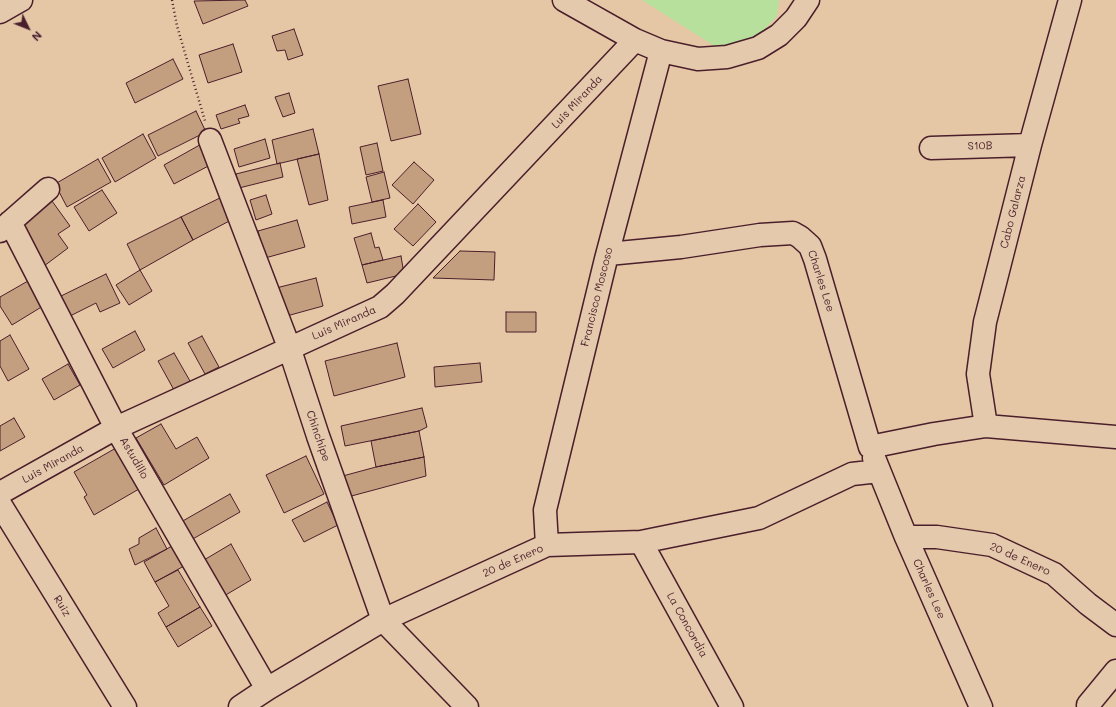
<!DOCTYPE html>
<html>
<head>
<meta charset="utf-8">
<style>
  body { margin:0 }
  #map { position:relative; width:1116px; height:707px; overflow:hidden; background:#e5c7a6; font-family:Mali,sans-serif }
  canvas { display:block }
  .north { position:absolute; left:8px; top:8px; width:40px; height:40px; -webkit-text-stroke:3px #e4c9ac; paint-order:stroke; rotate:133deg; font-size:11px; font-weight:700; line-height:16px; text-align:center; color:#4a1f2b }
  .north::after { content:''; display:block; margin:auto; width:14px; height:18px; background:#4a1f2b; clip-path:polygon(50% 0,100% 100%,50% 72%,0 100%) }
</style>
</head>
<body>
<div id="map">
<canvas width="1116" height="707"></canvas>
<div class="north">N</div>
</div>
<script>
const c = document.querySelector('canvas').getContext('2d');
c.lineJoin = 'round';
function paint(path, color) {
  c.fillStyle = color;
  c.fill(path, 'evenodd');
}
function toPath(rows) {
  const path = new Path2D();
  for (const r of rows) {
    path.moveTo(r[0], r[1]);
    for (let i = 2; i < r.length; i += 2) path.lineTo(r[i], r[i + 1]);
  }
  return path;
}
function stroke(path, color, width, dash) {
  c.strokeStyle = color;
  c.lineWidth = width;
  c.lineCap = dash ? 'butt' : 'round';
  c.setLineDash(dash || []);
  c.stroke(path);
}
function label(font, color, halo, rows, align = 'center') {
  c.font = font + ' Mali,sans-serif';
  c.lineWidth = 3;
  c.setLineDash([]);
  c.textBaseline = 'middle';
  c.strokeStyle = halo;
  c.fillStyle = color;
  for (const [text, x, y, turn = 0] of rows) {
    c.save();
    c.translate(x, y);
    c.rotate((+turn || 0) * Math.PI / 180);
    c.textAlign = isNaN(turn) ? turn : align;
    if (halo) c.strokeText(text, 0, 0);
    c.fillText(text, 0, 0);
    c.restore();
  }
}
paint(toPath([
  [642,0,779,0,777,16,763,31,743,43,719,49]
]), '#b7e09c');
const building = toPath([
  [245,0,248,6,203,24,194,1,245,0],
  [294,29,303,55,288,60,285,50,277,51,272,36,294,29],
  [233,44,242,72,208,83,199,55,233,44],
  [173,59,183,79,135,103,126,83,173,59],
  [408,79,421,134,391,141,378,86,408,79],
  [289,93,295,113,283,117,275,97,289,93],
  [245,105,249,116,238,119,240,123,221,129,216,115,245,105],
  [196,111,206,132,158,156,148,135,196,111],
  [313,129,319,154,277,164,272,140,313,129],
  [143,134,156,158,115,182,102,158,143,134],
  [265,139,270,158,239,167,234,149,265,139],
  [205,142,216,162,174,184,164,165,205,142],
  [377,143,383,171,366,175,360,147,377,143],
  [319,154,328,200,309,205,297,159,319,154],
  [98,159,111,182,67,207,55,184,98,159],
  [414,162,434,180,413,204,392,185,414,162],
  [280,163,283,177,239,188,236,174,280,163],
  [384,172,390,198,372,202,366,177,384,172],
  [102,190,117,213,89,231,74,207,102,190],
  [226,195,237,217,193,240,181,217,226,195],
  [266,195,272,214,256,220,250,200,266,195],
  [383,200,386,217,352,224,349,207,383,200],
  [52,201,70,226,58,234,68,248,44,266,16,227,52,201],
  [418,204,436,222,413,246,394,229,418,204],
  [181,217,193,240,140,270,127,244,181,217],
  [297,220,305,247,265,258,258,231,297,220],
  [371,233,375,248,379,247,383,260,362,265,354,238,371,233],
  [460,251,495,252,494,280,433,278,460,251],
  [401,256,404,274,367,283,362,265,401,256],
  [140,270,152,291,129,305,116,285,140,270],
  [106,274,120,303,100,312,96,303,68,317,59,297,106,274],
  [316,278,323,306,283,317,276,288,316,278],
  [28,281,43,306,12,325,0,306,0,297,28,281],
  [506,312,536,312,536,332,506,332,506,312],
  [135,331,145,350,113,368,102,349,135,331],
  [10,335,29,369,8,381,0,366,0,341,10,335],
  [202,336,219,367,205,374,188,343,202,336],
  [397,343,405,377,334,396,325,361,397,343],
  [174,353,190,381,174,390,158,361,174,353],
  [480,363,482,382,435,387,434,367,480,363],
  [68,364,80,385,54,400,42,379,68,364],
  [422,408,427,427,419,431,345,446,341,426,422,408],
  [14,418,25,437,0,451,0,426,14,418],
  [161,424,176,449,197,437,209,458,164,485,136,438,161,424],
  [419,431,424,457,376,467,371,441,419,431],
  [116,448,139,489,94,515,84,497,87,495,74,472,116,448],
  [306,456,324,494,284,513,266,475,306,456],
  [424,457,426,476,344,498,339,477,376,467,424,457],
  [230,494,240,512,191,540,181,522,230,494],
  [327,502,338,525,304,542,292,520,327,502],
  [156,528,167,549,135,565,129,549,139,544,139,538,156,528],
  [231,544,251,580,224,596,204,560,231,544],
  [172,546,184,566,155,582,144,562,172,546],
  [178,570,200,607,166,627,158,613,169,606,155,582,178,570],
  [200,607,212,626,178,647,166,627,200,607]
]);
paint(building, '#c49f7f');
stroke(building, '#4a1f2b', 1);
const minor = toPath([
  [564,0,635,40,661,51,698,59,727,57,758,48,779,35,796,18,808,0],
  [0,12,21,0],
  [210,140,289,347,318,436,383,620,467,707],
  [931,148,1030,145],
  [10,222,116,428,267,689],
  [0,231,48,189],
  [608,254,681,247,760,235,793,233,800,237,810,246,815,259,870,447,934,434,986,426,1116,437],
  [986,426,978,374,985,322,1030,145,1070,0],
  [874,458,906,537,981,707],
  [0,493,116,428,380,307,395,294,635,40],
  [0,504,125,707],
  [906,537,937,537,992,545,1054,574,1088,604,1116,625],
  [641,542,732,707],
  [547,545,545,510,606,259,661,51],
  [1088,705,1116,671],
  [240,707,267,689,383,620,547,545,641,542,759,518,852,474,879,471]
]);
stroke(minor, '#4a1f2b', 25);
stroke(toPath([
  [172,0,177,26,205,121]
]), '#4a1f2b', 2.5, [1, 3]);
stroke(minor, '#e4c9ac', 22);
label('11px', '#4a1f2b', '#e4c9ac', [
  ["Luis Miranda",577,102,-47],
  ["S10B",980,146,-2],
  ["Cabo Galarza",1013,212,-76],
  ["Charles Lee",821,281,72],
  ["Francisco Moscoso",597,297,-76],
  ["Luis Miranda",344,323,-24],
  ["Chinchipe",318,436,71],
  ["Astudillo",134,458,60],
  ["Luis Miranda",53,464,-29],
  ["20 de Enero",1020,559,24],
  ["20 de Enero",513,561,-24],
  ["Charles Lee",929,589,66],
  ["Ruiz",62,606,58],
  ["La Concordia",687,625,61]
]);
</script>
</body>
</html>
